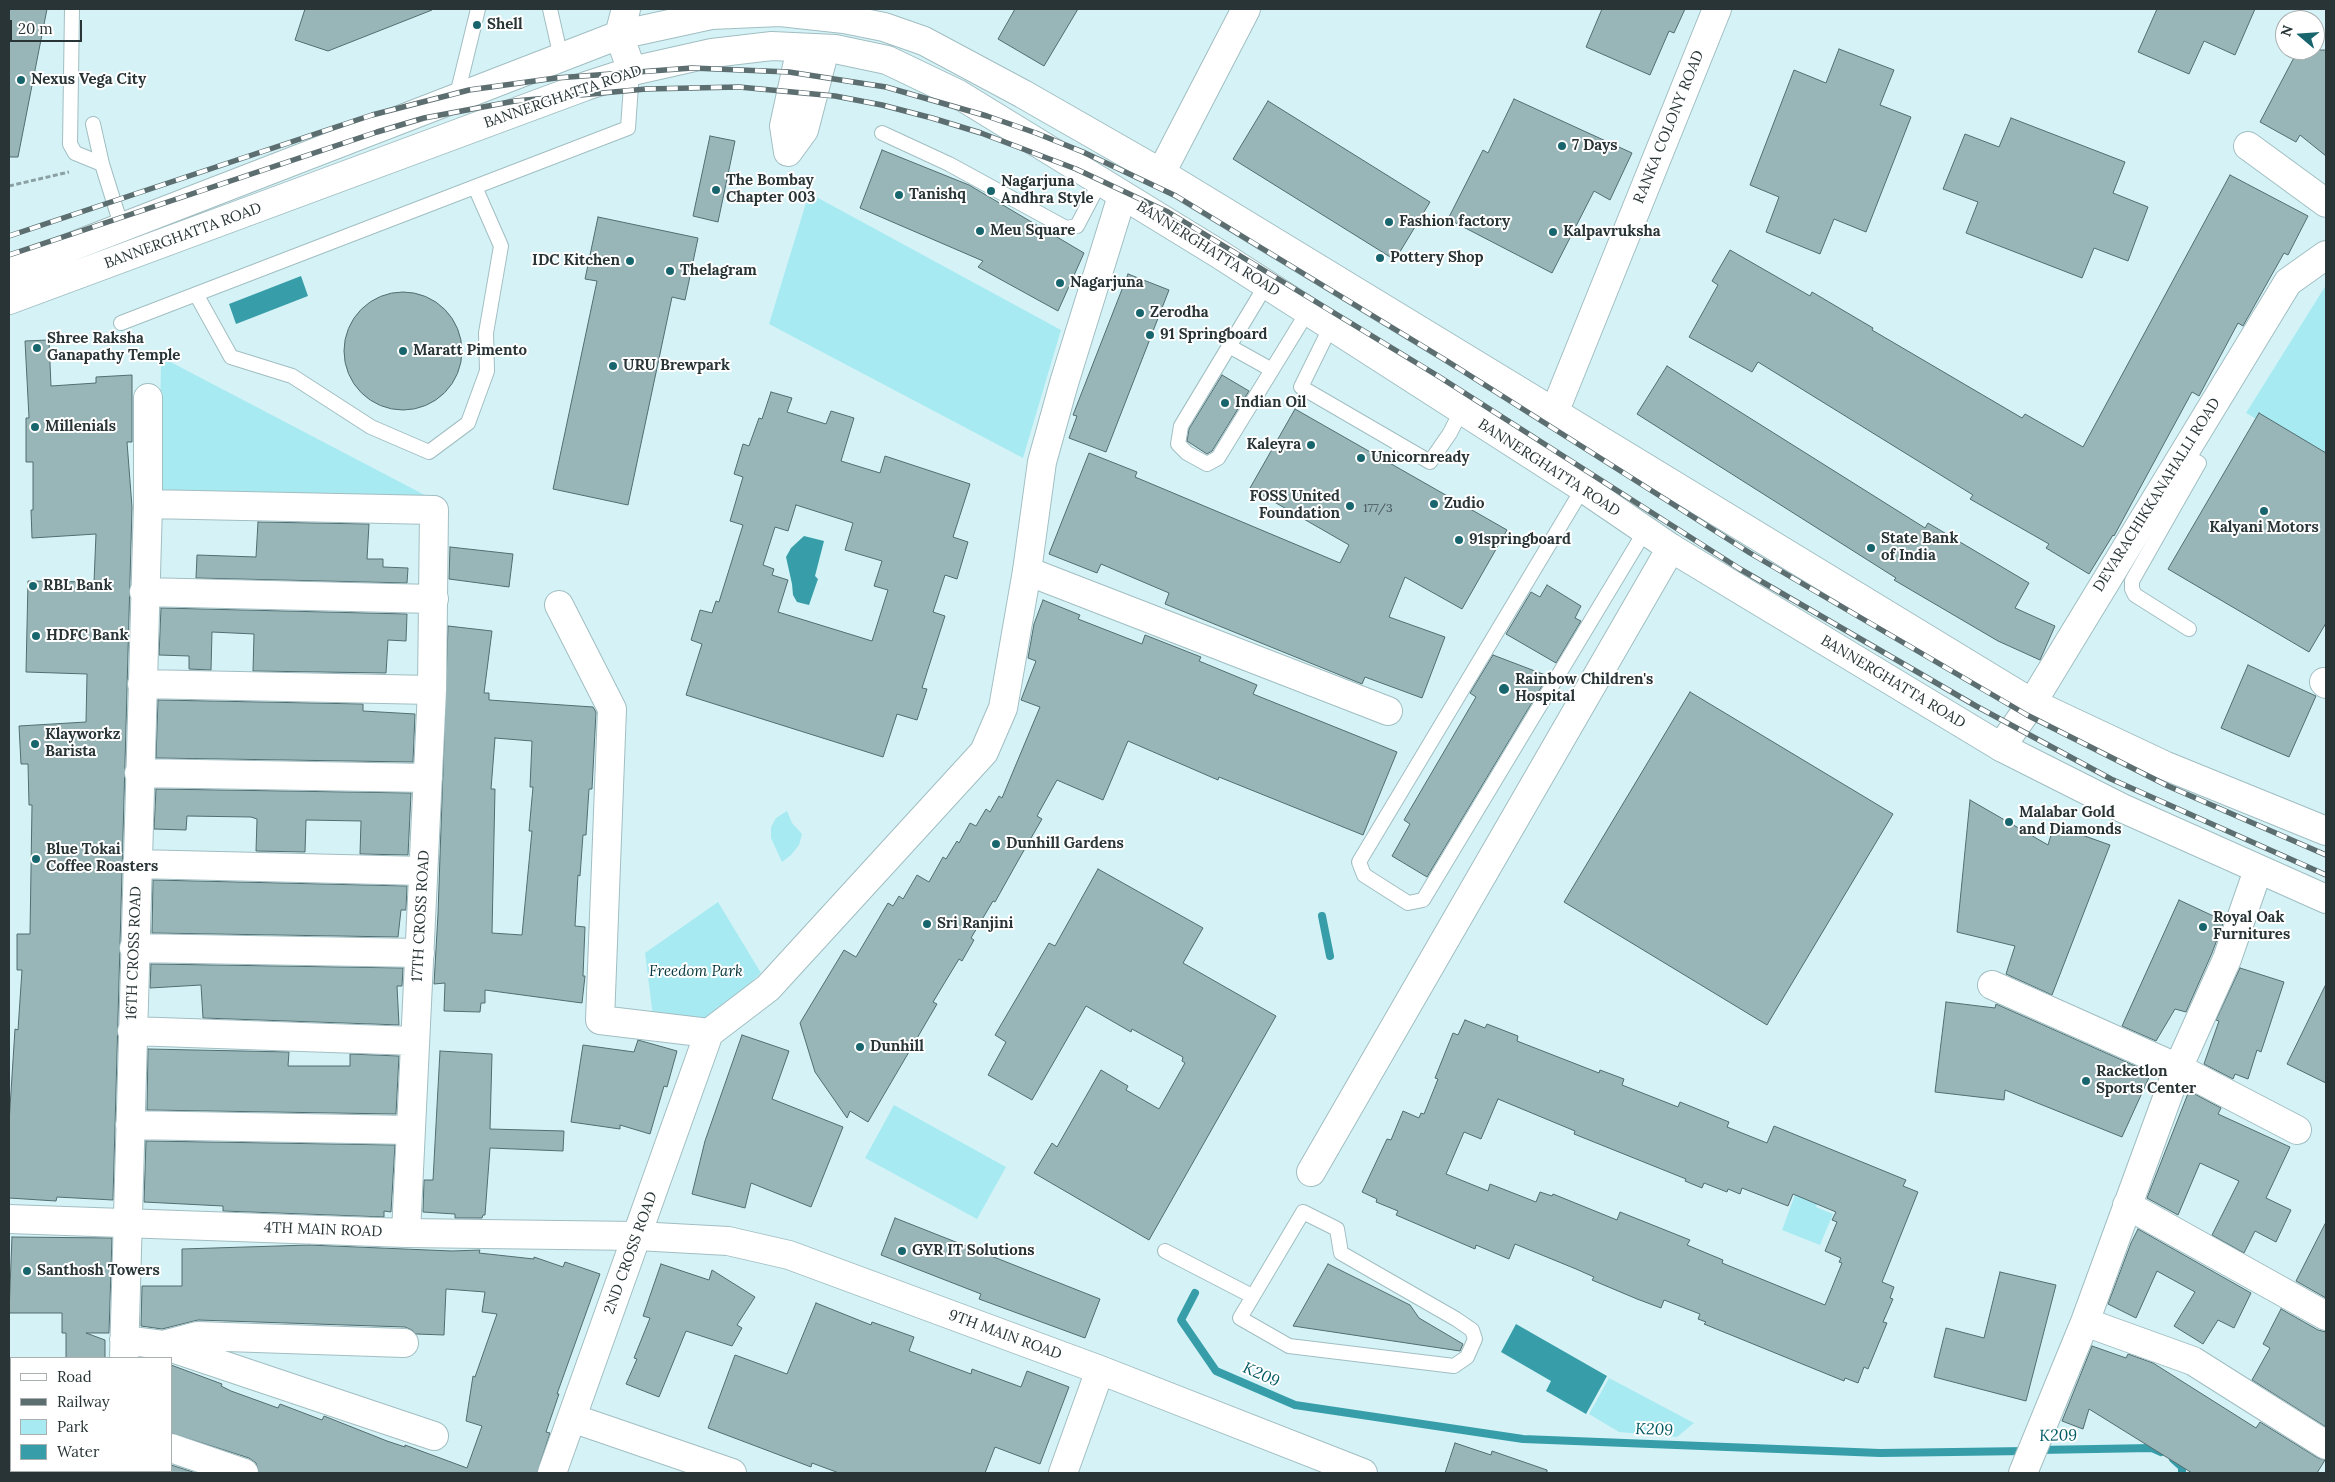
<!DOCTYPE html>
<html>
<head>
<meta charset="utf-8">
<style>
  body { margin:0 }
  #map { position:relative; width:2335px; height:1482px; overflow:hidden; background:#d5f3f7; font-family:Lora,serif }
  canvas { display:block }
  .frame { position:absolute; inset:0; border:10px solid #283436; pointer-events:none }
  .legend { position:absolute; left:10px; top:1357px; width:162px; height:115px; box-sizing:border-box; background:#fff; border:1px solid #a9aeaf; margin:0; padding:6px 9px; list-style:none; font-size:15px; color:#283436 }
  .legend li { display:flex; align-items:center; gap:10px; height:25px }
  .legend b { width:25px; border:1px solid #a9aeaf }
  .north { position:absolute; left:2275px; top:10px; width:50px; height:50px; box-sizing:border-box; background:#fff; border:1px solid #a9aeaf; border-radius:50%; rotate:288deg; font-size:14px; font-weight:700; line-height:20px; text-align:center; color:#283436 }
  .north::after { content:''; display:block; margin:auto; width:18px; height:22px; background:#18656d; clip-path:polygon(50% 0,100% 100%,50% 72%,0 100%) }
  .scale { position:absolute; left:10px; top:20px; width:72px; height:22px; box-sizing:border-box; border:2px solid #283436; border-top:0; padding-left:6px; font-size:15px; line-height:18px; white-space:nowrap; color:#283436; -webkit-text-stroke:4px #fff; paint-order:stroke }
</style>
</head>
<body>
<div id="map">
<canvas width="2335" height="1482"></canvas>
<div class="frame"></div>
<ul class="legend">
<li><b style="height:6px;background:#fff"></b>Road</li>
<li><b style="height:6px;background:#5d6e71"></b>Railway</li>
<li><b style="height:14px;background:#a8eaf2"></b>Park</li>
<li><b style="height:14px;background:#379ea9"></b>Water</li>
</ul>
<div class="north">N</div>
<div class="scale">20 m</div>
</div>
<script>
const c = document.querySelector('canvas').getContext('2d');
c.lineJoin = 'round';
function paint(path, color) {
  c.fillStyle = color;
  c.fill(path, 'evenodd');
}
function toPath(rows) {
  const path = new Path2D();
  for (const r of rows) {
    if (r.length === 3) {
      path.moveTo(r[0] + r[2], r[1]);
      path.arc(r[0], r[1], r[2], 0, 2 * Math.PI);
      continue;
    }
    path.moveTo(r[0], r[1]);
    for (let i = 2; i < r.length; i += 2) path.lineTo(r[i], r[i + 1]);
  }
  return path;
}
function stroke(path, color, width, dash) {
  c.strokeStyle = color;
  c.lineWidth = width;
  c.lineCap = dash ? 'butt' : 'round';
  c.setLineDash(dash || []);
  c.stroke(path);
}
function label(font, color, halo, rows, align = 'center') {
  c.font = font + ' Lora,serif';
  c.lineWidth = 4;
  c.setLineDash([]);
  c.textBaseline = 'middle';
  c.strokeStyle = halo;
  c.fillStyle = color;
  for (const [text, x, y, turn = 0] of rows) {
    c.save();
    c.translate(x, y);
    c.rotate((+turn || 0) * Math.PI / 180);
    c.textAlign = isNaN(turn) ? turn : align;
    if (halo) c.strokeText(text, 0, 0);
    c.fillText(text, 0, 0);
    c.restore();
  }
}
paint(toPath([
  [809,193,1061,330,1023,458,769,324],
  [2326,285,2326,459,2246,413],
  [161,357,440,503,159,494],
  [787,811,792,823,802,834,799,845,791,855,782,862,771,838,771,827,776,818],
  [718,902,761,973,705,1025,653,1017,645,953],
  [894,1105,1006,1167,977,1219,865,1158],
  [1800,1181,1822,1190,1816,1207,1833,1214,1820,1245,1782,1230],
  [1609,1378,1694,1423,1677,1437,1619,1432,1589,1414]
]), '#a8eaf2');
paint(toPath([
  [301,276,308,296,236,324,229,304],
  [804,536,824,541,815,576,818,579,809,605,797,602,793,595,792,584,786,557,791,548],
  [1516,1324,1607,1376,1586,1414,1546,1391,1551,1381,1501,1352]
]), '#379ea9');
stroke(toPath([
  [1322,916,1330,956],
  [1195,1293,1181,1320,1216,1371,1295,1405,1523,1439,1880,1453,2027,1451],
  [2038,1450,2152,1448,2161,1452],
  [2173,1459,2182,1467,2182,1473]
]), '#379ea9', 8);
const building = toPath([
  [9,9,47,9,18,157,9,157,9,9],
  [305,9,432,9,432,10,328,51,295,40,305,9],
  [1015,9,1078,9,1044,66,998,39,1015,9],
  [1602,9,1685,9,1674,33,1669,31,1650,75,1586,47,1602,9],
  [2157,9,2255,9,2235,55,2204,41,2189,74,2138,52,2157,9],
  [1839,49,1894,70,1880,105,1911,117,1866,232,1834,219,1820,254,1766,232,1779,197,1750,185,1794,70,1826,83,1839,49],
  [2298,50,2326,50,2326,156,2300,135,2296,142,2260,122,2298,50],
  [1514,99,1632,153,1610,200,1594,191,1552,273,1448,219,1483,150,1488,153,1514,99],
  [1268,101,1430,202,1395,260,1233,159,1268,101],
  [2011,118,2125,162,2113,193,2148,207,2128,261,2094,248,2082,278,1966,233,1978,202,1943,189,1965,134,1999,147,2011,118],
  [710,136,735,141,718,222,693,216,710,136],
  [882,150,969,185,1084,253,1058,311,978,267,983,261,860,208,882,150],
  [2230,175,2308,216,2288,255,2284,253,2243,326,2238,323,2199,396,2192,392,2114,536,2113,535,2089,574,2046,548,2049,544,1970,499,1973,495,1758,362,1752,372,1689,337,1718,285,1712,281,1730,250,1810,296,1812,292,1873,328,1872,330,2022,418,2025,414,2083,447,2230,175],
  [598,217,698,238,685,300,672,297,628,505,553,489,597,281,585,279,598,217],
  [1128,274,1169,290,1106,452,1069,438,1077,416,1073,415,1128,274],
  [403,351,59],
  [49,340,51,386,96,383,96,377,132,375,132,442,127,442,132,507,113,1200,57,1197,56,1201,9,1198,9,1123,15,1029,18,1030,22,970,17,970,17,934,30,934,32,805,29,805,28,764,21,764,19,726,86,722,87,674,26,672,28,581,94,582,96,534,32,538,31,510,33,510,33,462,26,462,26,418,29,418,25,341,49,340],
  [1667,366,1925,528,1928,523,2029,583,2015,608,2055,626,2040,660,1998,641,1894,580,1896,578,1637,414,1667,366],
  [1222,375,1249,391,1212,451,1207,454,1187,441,1189,429,1222,375],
  [771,392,792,398,787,412,826,424,831,411,854,418,841,461,880,473,885,456,970,484,953,537,968,542,957,579,945,575,933,612,945,616,922,688,927,689,917,720,897,714,883,757,686,695,702,644,691,640,700,610,712,613,716,601,719,602,743,525,730,521,743,477,734,474,743,444,749,446,759,418,762,419,771,392],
  [796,505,853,523,845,550,882,561,874,586,888,590,872,641,778,612,788,580,772,575,774,569,763,565,775,527,788,531,796,505],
  [1295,409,1507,530,1462,609,1405,577,1389,617,1445,637,1422,698,1365,677,1362,684,1165,604,1169,593,1101,564,1097,573,1049,554,1089,453,1137,472,1135,477,1340,563,1349,545,1250,488,1295,409],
  [2259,413,2326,453,2326,623,2309,652,2168,569,2259,413],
  [258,522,369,524,367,559,383,559,383,567,408,568,407,583,196,578,197,555,256,557,258,522],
  [450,547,513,554,509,587,449,579,450,547],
  [1547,585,1581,606,1575,618,1581,621,1556,663,1506,634,1531,592,1540,597,1547,585],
  [1043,600,1080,615,1078,619,1142,644,1145,635,1201,657,1199,661,1257,685,1253,694,1397,752,1363,835,1219,777,1218,780,1128,741,1103,800,1057,780,1037,816,1042,819,1019,859,995,902,993,901,971,938,974,940,962,961,959,959,933,1002,937,1004,868,1122,850,1111,847,1118,815,1072,800,1023,844,950,856,957,888,903,893,906,899,896,903,899,917,875,929,882,943,857,946,859,957,841,959,843,970,823,976,826,986,809,990,812,999,796,1002,798,1040,707,1021,700,1036,661,1028,658,1034,624,1043,600],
  [161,608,407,614,406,641,388,640,386,673,253,671,254,634,212,632,211,670,189,669,189,656,159,655,161,608],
  [448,626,492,631,484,693,489,693,489,700,593,707,596,712,592,789,589,789,586,835,583,835,580,876,578,875,575,926,585,927,583,976,585,976,582,1003,485,990,485,1003,481,1003,480,1012,444,1011,445,983,434,984,438,914,448,626],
  [495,738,532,741,530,787,533,787,529,831,532,831,522,935,492,933,495,789,491,789,495,738],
  [1493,655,1548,676,1427,877,1392,856,1410,824,1404,820,1476,697,1470,693,1493,655],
  [2248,665,2316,696,2289,757,2221,728,2248,665],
  [1690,692,1893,814,1767,1025,1564,902,1690,692],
  [158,700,363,704,363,711,415,714,413,762,156,758,158,700],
  [156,789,411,793,408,855,360,854,361,821,306,820,305,852,256,851,257,819,251,817,187,816,186,830,154,829,156,789],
  [1970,800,2048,845,2054,825,2110,845,2052,995,2006,974,2015,946,1957,932,1970,800],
  [1098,869,1203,928,1183,963,1276,1016,1149,1240,1034,1173,1052,1143,1057,1147,1101,1070,1128,1086,1126,1090,1159,1109,1185,1063,1182,1061,1183,1057,1132,1029,1131,1032,1086,1006,1032,1100,988,1075,1006,1042,995,1035,1049,943,1055,946,1098,869],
  [153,880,407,886,406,910,401,910,398,937,152,933,153,880],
  [2179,900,2224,921,2212,953,2186,1012,2175,1009,2156,1041,2122,1026,2179,900],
  [151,964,403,968,402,986,397,986,399,1025,203,1018,201,985,150,988,151,964],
  [2240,968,2284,982,2261,1052,2257,1050,2248,1079,2235,1074,2233,1079,2204,1064,2219,1021,2216,1020,2240,968],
  [2326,984,2326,1083,2287,1064,2326,984],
  [1946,1002,1995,1008,1996,1004,2151,1073,2122,1137,2005,1090,2004,1100,1935,1092,1946,1002],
  [1465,1020,1485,1028,1487,1024,1518,1036,1517,1041,1599,1073,1600,1070,1624,1079,1622,1085,1678,1107,1680,1102,1729,1122,1727,1127,1767,1143,1774,1126,1906,1180,1903,1186,1918,1192,1882,1282,1894,1287,1890,1298,1893,1299,1883,1322,1887,1323,1868,1369,1864,1367,1858,1383,1845,1378,1844,1381,1704,1324,1706,1322,1698,1319,1700,1314,1664,1300,1661,1308,1637,1299,1592,1280,1594,1277,1576,1269,1515,1244,1509,1259,1476,1245,1475,1249,1396,1215,1398,1211,1376,1202,1377,1199,1362,1192,1387,1139,1391,1140,1403,1111,1419,1118,1421,1113,1424,1114,1438,1079,1435,1078,1453,1033,1458,1035,1465,1020],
  [1498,1099,1575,1131,1574,1134,1686,1179,1685,1181,1702,1188,1704,1183,1727,1192,1728,1189,1740,1194,1742,1188,1788,1206,1793,1194,1836,1212,1832,1220,1837,1222,1825,1251,1841,1258,1839,1262,1842,1263,1825,1305,1722,1263,1723,1260,1687,1245,1690,1240,1620,1212,1617,1220,1553,1194,1552,1196,1540,1192,1536,1202,1490,1184,1488,1191,1446,1174,1464,1132,1481,1139,1498,1099],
  [742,1035,789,1051,772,1099,843,1127,811,1207,751,1183,745,1208,692,1194,705,1141,742,1035],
  [638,1040,677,1051,667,1087,664,1086,650,1134,620,1125,620,1129,571,1122,583,1045,634,1052,638,1040],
  [148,1049,289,1052,288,1066,350,1066,350,1054,399,1056,396,1114,147,1110,148,1049],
  [440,1051,492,1054,490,1129,564,1131,563,1151,490,1148,485,1215,483,1215,482,1218,455,1218,455,1214,423,1212,424,1180,433,1180,440,1051],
  [2189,1091,2221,1108,2218,1114,2290,1147,2266,1198,2291,1210,2276,1242,2255,1231,2244,1253,2212,1235,2239,1181,2200,1163,2178,1215,2147,1198,2189,1091],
  [146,1141,395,1145,391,1212,384,1211,384,1217,223,1211,223,1206,144,1202,146,1141],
  [895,1218,1100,1299,1085,1338,979,1299,981,1294,881,1255,895,1218],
  [2326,1222,2326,1298,2296,1281,2326,1222],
  [2138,1229,2251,1293,2234,1328,2218,1320,2203,1344,2174,1326,2195,1292,2157,1271,2136,1318,2108,1304,2131,1243,2138,1229],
  [12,1237,112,1238,109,1333,86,1333,105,1340,105,1358,66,1358,66,1333,62,1333,62,1313,9,1313,12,1237],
  [309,1245,452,1251,480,1250,479,1253,534,1259,534,1257,563,1267,565,1262,600,1274,557,1394,559,1394,546,1432,550,1433,537,1473,259,1473,256,1463,249,1458,171,1433,171,1365,222,1384,221,1386,231,1391,278,1408,280,1404,322,1420,324,1416,387,1441,405,1447,405,1445,467,1468,482,1426,466,1421,473,1376,475,1377,497,1314,482,1312,485,1292,446,1289,444,1335,416,1334,412,1330,405,1327,198,1320,162,1329,141,1326,142,1286,182,1286,182,1249,309,1245],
  [661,1264,709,1280,712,1270,755,1297,737,1325,742,1328,732,1346,686,1331,659,1397,626,1384,637,1359,634,1358,650,1318,643,1316,661,1264],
  [1328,1264,1410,1305,1419,1318,1463,1344,1460,1351,1293,1326,1328,1264],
  [2000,1272,2056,1285,2026,1401,1934,1377,1946,1328,1984,1338,2000,1272],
  [816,1303,871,1325,872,1322,914,1337,909,1351,971,1374,972,1369,1021,1387,1027,1371,1069,1387,1040,1464,995,1447,985,1473,839,1473,812,1463,811,1467,708,1428,735,1355,787,1374,816,1303],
  [2281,1309,2318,1330,2326,1332,2326,1427,2252,1380,2270,1348,2263,1344,2281,1309],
  [2092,1346,2126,1358,2128,1354,2153,1363,2256,1428,2260,1422,2318,1458,2325,1460,2317,1473,2192,1473,2089,1409,2083,1429,2062,1421,2092,1346],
  [1455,1443,1491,1455,1492,1451,1547,1470,1547,1473,1445,1473,1455,1443],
  [171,1465,196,1473,171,1473,171,1465]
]);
paint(building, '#98b5b8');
stroke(building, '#526d70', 1);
const service = toPath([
  [72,9,70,144,75,153,102,164],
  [550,9,561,58],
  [456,99,478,9],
  [93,124,102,164,122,228],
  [882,133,949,164,1066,228,1077,226,1100,182],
  [1266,285,1181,426,1178,444,1187,453,1207,464,1218,458,1308,311],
  [196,294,231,357,292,376,371,427,429,452,468,423,487,371,486,333,501,246,475,187],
  [121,323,628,128,632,71],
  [1331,326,1301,387,1430,462,1450,433,1461,411],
  [1229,346,1272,370],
  [2182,454,2199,463,2132,581,2132,589,2135,595,2189,629],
  [1583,488,1359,862,1364,875,1408,903,1423,900,1645,531],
  [1303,1212,1337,1229,1341,1253,1456,1319,1472,1330,1475,1339,1467,1357,1454,1366,1289,1346,1240,1318,1303,1212],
  [1165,1251,1252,1296]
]);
const minor = toPath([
  [2248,146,2326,203],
  [788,152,804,130,825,49],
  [788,152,784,126,801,48],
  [1161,173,1246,9],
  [148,398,148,504,434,510,432,690,406,1233],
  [1027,571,1388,711],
  [144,592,434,599],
  [559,605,612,709,600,1020,709,1033],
  [2324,682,2326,684],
  [142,684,432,690],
  [139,773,428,778],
  [137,864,423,871],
  [134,948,420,953],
  [1992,985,2178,1068,2297,1130],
  [132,1031,415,1041],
  [130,1125,411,1130],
  [1311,1172,1671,548],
  [2127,1205,2326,1316],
  [9,1219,406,1233,637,1236,728,1241,789,1255,1100,1370,1363,1473],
  [2085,1322,2193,1361,2326,1445],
  [124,1340,163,1345,434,1436],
  [163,1345,197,1336,404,1343],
  [124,1358,148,504],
  [572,1418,732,1473],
  [171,1448,244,1473],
  [122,1473,122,1471],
  [1063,1473,1100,1370],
  [2023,1473,2085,1322,2178,1068,2227,959,2258,870]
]);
const tertiary = toPath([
  [1554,413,1717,9],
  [2001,747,2032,703,2288,282,2326,255],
  [552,1473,709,1033,768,988,984,752,1003,708,1027,571,1042,462,1064,383,1122,196]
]);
const secondary = toPath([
  [626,9,619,35,632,71]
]);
const primary = toPath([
  [9,271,619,35,711,15,780,12,844,19,884,27,924,41,1023,94,1161,173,2032,703,2166,766,2326,831],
  [9,300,586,86,632,71,712,53,772,46,835,49,887,60,958,94,1219,254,1583,488,1671,548,2001,747,2122,808,2326,899]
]);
stroke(service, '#a1bec2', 16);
stroke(minor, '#a1bec2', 30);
stroke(tertiary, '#a1bec2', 30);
stroke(secondary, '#a1bec2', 30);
stroke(primary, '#a1bec2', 30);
stroke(toPath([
  [9,186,69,172]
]), '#8aa0a3', 3, [5, 2.5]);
stroke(service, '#fff', 14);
stroke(minor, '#fff', 28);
stroke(tertiary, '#fff', 28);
stroke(secondary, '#fff', 28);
stroke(primary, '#fff', 28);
const rail = toPath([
  [9,236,372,115,469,90,556,78,692,68,789,72,886,87,987,116,1036,133,1083,152,1176,196,1447,361,1750,553,2027,715,2168,786,2326,855],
  [9,255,377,132,424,118,515,101,646,89,739,87,835,96,882,105,932,118,981,133,1076,169,1168,212,1438,376,1740,569,1976,706,2111,779,2326,875]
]);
stroke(rail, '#5d6e71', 5.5);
stroke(rail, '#fff', 4, [11]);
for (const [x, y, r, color] of [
  [477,25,5,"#18656d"],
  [21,80,5,"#18656d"],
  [1562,146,5,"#18656d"],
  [716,190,5,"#18656d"],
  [991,191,5,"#18656d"],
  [899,195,5,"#18656d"],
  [1389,222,5,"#18656d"],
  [980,231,5,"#18656d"],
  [1553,232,5,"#18656d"],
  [1380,258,5,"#18656d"],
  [630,261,5,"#18656d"],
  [670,271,5,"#18656d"],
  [1060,283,5,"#18656d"],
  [1140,313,5,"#18656d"],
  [1150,335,5,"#18656d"],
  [37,348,5,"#18656d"],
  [403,351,5,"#18656d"],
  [613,366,5,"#18656d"],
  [1225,403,5,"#18656d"],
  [35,427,5,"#18656d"],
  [1311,445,5,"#18656d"],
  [1361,458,5,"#18656d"],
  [1434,504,5,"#18656d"],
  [1350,506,5,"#18656d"],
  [2264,511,5,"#18656d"],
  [1459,540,5,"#18656d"],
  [1871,548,5,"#18656d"],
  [33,586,5,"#18656d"],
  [36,636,5,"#18656d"],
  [1504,689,6,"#18656d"],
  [35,744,5,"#18656d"],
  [2009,822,5,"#18656d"],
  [996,844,5,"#18656d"],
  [36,859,5,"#18656d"],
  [927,924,5,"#18656d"],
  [2203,927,5,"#18656d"],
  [860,1047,5,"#18656d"],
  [2086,1081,5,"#18656d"],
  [902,1251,5,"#18656d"],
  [27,1271,5,"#18656d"]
]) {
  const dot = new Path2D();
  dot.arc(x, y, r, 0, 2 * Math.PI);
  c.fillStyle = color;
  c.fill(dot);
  stroke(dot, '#fff', 2);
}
label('12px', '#445456', null, [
  ["177/3",1378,509]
]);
label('bold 15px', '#283436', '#fff', [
  ["Shell",487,25],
  ["Nexus Vega City",31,80],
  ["7 Days",1572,146],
  ["The Bombay",726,181],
  ["Chapter 003",726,198],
  ["Nagarjuna",1001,182],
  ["Andhra Style",1001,199],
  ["Tanishq",909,195],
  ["Fashion factory",1399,222],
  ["Meu Square",990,231],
  ["Kalpavruksha",1563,232],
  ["Pottery Shop",1390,258],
  ["IDC Kitchen",620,261,"right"],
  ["Thelagram",680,271],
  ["Nagarjuna",1070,283],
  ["Zerodha",1150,313],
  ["91 Springboard",1160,335],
  ["Shree Raksha",47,339],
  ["Ganapathy Temple",47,356],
  ["Maratt Pimento",413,351],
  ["URU Brewpark",623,366],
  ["Indian Oil",1235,403],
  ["Millenials",45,427],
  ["Kaleyra",1301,445,"right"],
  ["Unicornready",1371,458],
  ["FOSS United",1340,497,"right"],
  ["Foundation",1340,514,"right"],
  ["Zudio",1444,504],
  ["Kalyani Motors",2264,528,"center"],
  ["State Bank",1881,539],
  ["of India",1881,556],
  ["91springboard",1469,540],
  ["RBL Bank",43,586],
  ["HDFC Bank",46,636],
  ["Rainbow Children's",1515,680],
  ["Hospital",1515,697],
  ["Klayworkz",45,735],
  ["Barista",45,752],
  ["Malabar Gold",2019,813],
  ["and Diamonds",2019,830],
  ["Dunhill Gardens",1006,844],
  ["Blue Tokai",46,850],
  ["Coffee Roasters",46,867],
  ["Royal Oak",2213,918],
  ["Furnitures",2213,935],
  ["Sri Ranjini",937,924],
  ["Dunhill",870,1047],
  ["Racketlon",2096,1072],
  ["Sports Center",2096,1089],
  ["GYR IT Solutions",912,1251],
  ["Santhosh Towers",37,1271]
], 'left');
label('15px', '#283436', '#fff', [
  ["BANNERGHATTA ROAD",563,97,-19],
  ["RANKA COLONY ROAD",1669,127,-68],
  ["BANNERGHATTA ROAD",183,236,-20],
  ["BANNERGHATTA ROAD",1208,249,32],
  ["BANNERGHATTA ROAD",1549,468,33],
  ["DEVARACHIKKANAHALLI ROAD",2157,495,-58],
  ["BANNERGHATTA ROAD",1893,682,31],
  ["17TH CROSS ROAD",421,916,-87],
  ["16TH CROSS ROAD",134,953,-88],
  ["4TH MAIN ROAD",323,1230,2],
  ["2ND CROSS ROAD",631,1253,-70],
  ["9TH MAIN ROAD",1005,1335,20]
]);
label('italic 15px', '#03353a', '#fff', [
  ["Freedom Park",696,972]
]);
label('italic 16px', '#005a63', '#fff', [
  ["K209",1261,1375,24],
  ["K209",1654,1430,2],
  ["K209",2058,1436,-1]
]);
</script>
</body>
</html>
